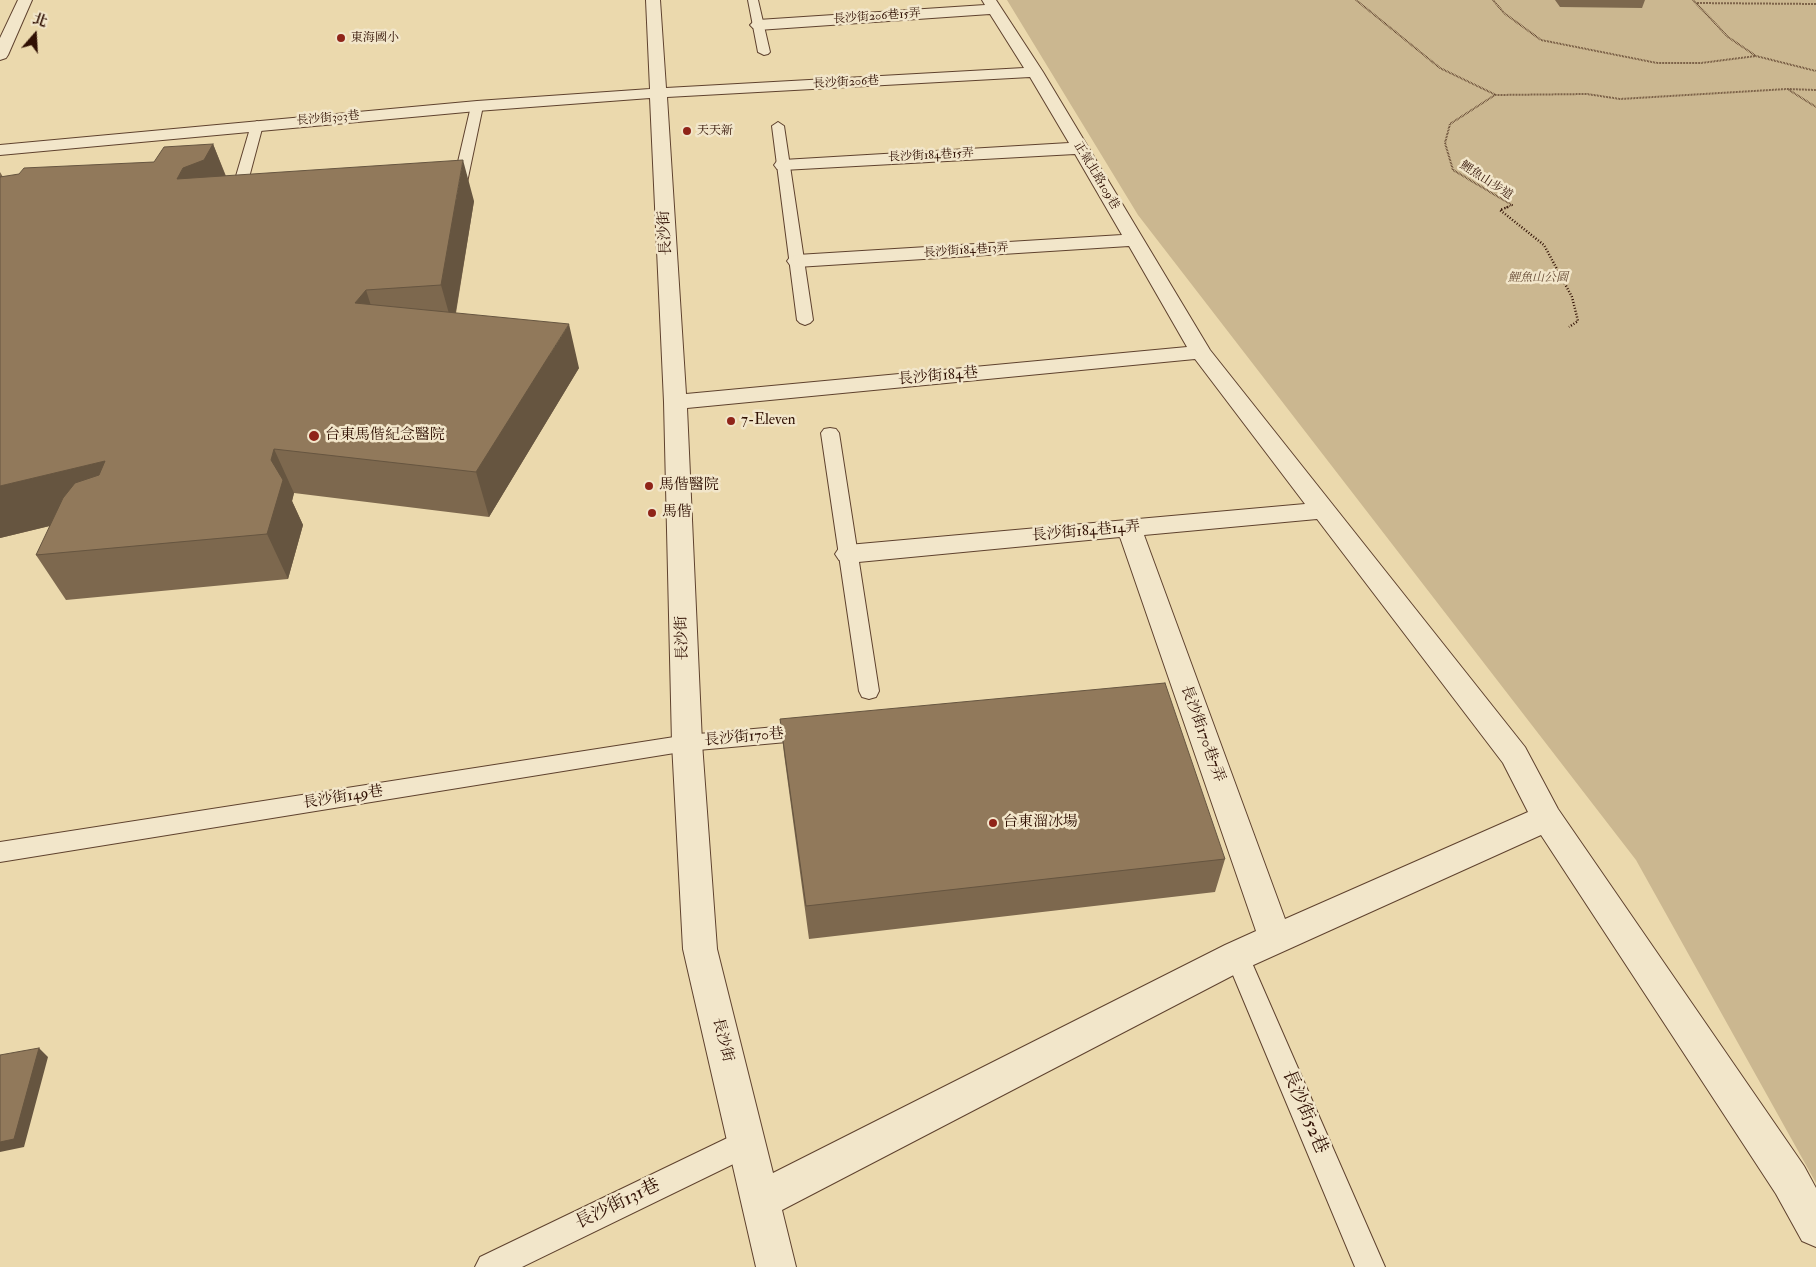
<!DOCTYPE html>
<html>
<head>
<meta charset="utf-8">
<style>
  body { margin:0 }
  #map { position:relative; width:1816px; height:1267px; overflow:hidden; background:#ebd9ad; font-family:"IM FELL Double Pica","Noto Serif TC",serif }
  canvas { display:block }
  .north { position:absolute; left:10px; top:10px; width:50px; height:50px; -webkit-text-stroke:4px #f2e6ca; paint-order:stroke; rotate:19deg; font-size:14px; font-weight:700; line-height:20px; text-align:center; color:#301003 }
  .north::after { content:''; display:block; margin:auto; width:18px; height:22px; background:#301003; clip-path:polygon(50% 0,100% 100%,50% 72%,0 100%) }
</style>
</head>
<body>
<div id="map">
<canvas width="1816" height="1267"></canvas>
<div class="north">北</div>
</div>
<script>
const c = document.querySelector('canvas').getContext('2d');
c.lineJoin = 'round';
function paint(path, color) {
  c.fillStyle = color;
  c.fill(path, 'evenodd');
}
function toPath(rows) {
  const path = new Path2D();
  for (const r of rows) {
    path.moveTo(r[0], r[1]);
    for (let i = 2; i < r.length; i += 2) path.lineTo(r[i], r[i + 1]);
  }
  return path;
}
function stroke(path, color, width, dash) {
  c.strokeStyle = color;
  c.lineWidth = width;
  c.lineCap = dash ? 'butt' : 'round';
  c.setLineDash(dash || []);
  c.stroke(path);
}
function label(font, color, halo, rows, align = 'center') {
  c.font = font + ' "IM FELL Double Pica","Noto Serif TC",serif';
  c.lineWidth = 5;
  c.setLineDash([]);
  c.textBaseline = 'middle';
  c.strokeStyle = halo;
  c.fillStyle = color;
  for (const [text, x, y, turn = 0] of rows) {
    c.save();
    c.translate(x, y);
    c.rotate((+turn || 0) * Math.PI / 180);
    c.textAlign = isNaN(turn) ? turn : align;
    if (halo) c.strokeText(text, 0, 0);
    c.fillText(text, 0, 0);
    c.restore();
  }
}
paint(toPath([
  [1007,0,1816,0,1816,1183,1636,860,1138,215]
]), '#cbb790');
const lane = toPath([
  [748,0,758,0,770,52,768,54,764,55,758,52,748,0],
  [477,102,483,106,465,192,458,196,451,192,471,106,477,102],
  [257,121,263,125,243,200,241,203,231,203,229,200,251,125,257,121],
  [778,122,784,126,813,320,810,323,805,325,800,323,797,320,772,126,778,122],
  [830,428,836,429,839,433,879,691,876,697,869,699,862,697,859,691,821,433,824,429,830,428],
  [809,724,817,726,820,732,817,738,809,740,687,751,0,862,0,842,687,735,809,724],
  [1237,945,1246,948,1249,956,1385,1267,1355,1267,1225,956,1228,948,1237,945],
  [746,1129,756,1133,760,1143,756,1153,522,1267,475,1267,480,1257,746,1129]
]);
const street = toPath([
  [18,0,32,0,8,55,6,58,0,60,0,38,18,0],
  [646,0,660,0,666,88,1024,68,990,14,758,30,753,28,750,25,753,22,758,20,985,5,982,0,996,0,1043,72,1210,350,1525,747,1558,809,1804,1166,1816,1188,1816,1247,1802,1241,1776,1194,1541,835,1249,967,782,1210,796,1267,756,1267,683,949,672,743,664,402,650,98,477,111,0,155,0,145,477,101,650,89,646,0],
  [1030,77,1069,143,783,160,777,161,774,165,777,169,783,170,1075,154,1122,235,797,255,790,257,787,261,790,265,797,267,1129,246,1187,347,686,394,667,97,1030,77],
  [1195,359,1305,504,848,545,839,548,835,554,839,560,848,563,1120,537,1256,931,1225,945,773,1173,717,949,702,743,687,408,1195,359],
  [1317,519,1503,763,1528,812,1285,919,1144,535,1317,519]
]);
stroke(lane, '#5f422e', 2);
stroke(street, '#5f422e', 2);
stroke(toPath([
  [1356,0,1440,68,1496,95,1587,94,1620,99,1787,89,1816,90],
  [1493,0,1504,13,1541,40,1657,63,1701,63,1756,56],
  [1693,0,1728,37,1756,56,1816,71],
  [1697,3,1816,4],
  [1789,90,1816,107],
  [1495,95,1450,124,1445,143,1453,170,1512,205,1505,208]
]), '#301003', 2, [0.5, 1]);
stroke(toPath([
  [1508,207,1500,210,1544,245,1572,297,1578,321,1569,327]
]), '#301003', 2.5, [1, 2]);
paint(lane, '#f2e6ca');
paint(street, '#f2e6ca');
paint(toPath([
  [1555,0,1645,0,1642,8,1560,7],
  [213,144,226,176,474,201,456,313,579,368,489,517,294,493,292,501,303,525,288,579,66,600,36,555,50,526,0,538,0,172,3,177,154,162],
  [780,719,1225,859,1215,892,809,939,784,754]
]), '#7d684e');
paint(toPath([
  [213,144,229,185,177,179,183,168],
  [463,160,474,201,453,328,441,285],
  [366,290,380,334,355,303],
  [569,324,579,368,489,517,476,472],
  [274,449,294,493,292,501,303,525,288,579,267,534,271,460],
  [105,461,131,506,0,538,0,486],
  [39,1048,48,1057,24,1147,0,1152,0,1142]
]), '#665540');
const building = toPath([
  [213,144,204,160,183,168,177,179,463,160,441,285,366,290,355,303,569,324,476,472,274,449,271,460,283,480,267,534,36,555,63,498,75,483,99,475,105,461,0,486,0,177,19,174,24,168,154,162,164,147,213,144],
  [1165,683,1225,859,806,906,780,719,1165,683],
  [39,1048,14,1139,0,1142,0,1055,39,1048]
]);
paint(building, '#91795b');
stroke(building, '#665540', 1);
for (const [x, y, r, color] of [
  [341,38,5,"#8f2418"],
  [687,131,5,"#8f2418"],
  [731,421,5,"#8f2418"],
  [314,436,6,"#8f2418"],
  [649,486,5,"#8f2418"],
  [652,513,5,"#8f2418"],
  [993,823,5,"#8f2418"]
]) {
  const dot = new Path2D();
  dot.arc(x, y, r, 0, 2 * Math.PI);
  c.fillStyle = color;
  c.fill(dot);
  stroke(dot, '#f2e6ca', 2);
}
label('12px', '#301003', '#f2e6ca', [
  ["長沙街206巷15弄",877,17,-4],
  ["長沙街206巷",846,83,-3],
  ["長沙街303巷",328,119,-5],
  ["長沙街184巷15弄",931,156,-3],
  ["正氣北路109巷",1096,176,59],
  ["鯉魚山步道",1486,181,33],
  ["長沙街184巷13弄",966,251,-4]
]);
label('12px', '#301003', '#f2e6ca', [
  ["東海國小",351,38],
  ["天天新",697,131]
], 'left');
label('italic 12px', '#664a34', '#f2e6ca', [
  ["鯉魚山公園",1538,278]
]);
label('15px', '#301003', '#f2e6ca', [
  ["長沙街",666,233,-93],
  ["長沙街184巷",938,377,-5],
  ["長沙街184巷14弄",1086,532,-5],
  ["長沙街",683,638,-92],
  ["長沙街170巷7弄",1202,734,70],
  ["長沙街170巷",744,738,-5],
  ["長沙街149巷",343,798,-9],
  ["長沙街",722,1040,76]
]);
label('15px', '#301003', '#f2e6ca', [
  ["7-Eleven",741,421],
  ["台東馬偕紀念醫院",325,436],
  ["馬偕醫院",659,486],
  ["馬偕",662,513],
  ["台東溜冰場",1003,823]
], 'left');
label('18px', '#301003', '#f2e6ca', [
  ["長沙街52巷",1304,1112,67],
  ["長沙街131巷",618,1205,-26]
]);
</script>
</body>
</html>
